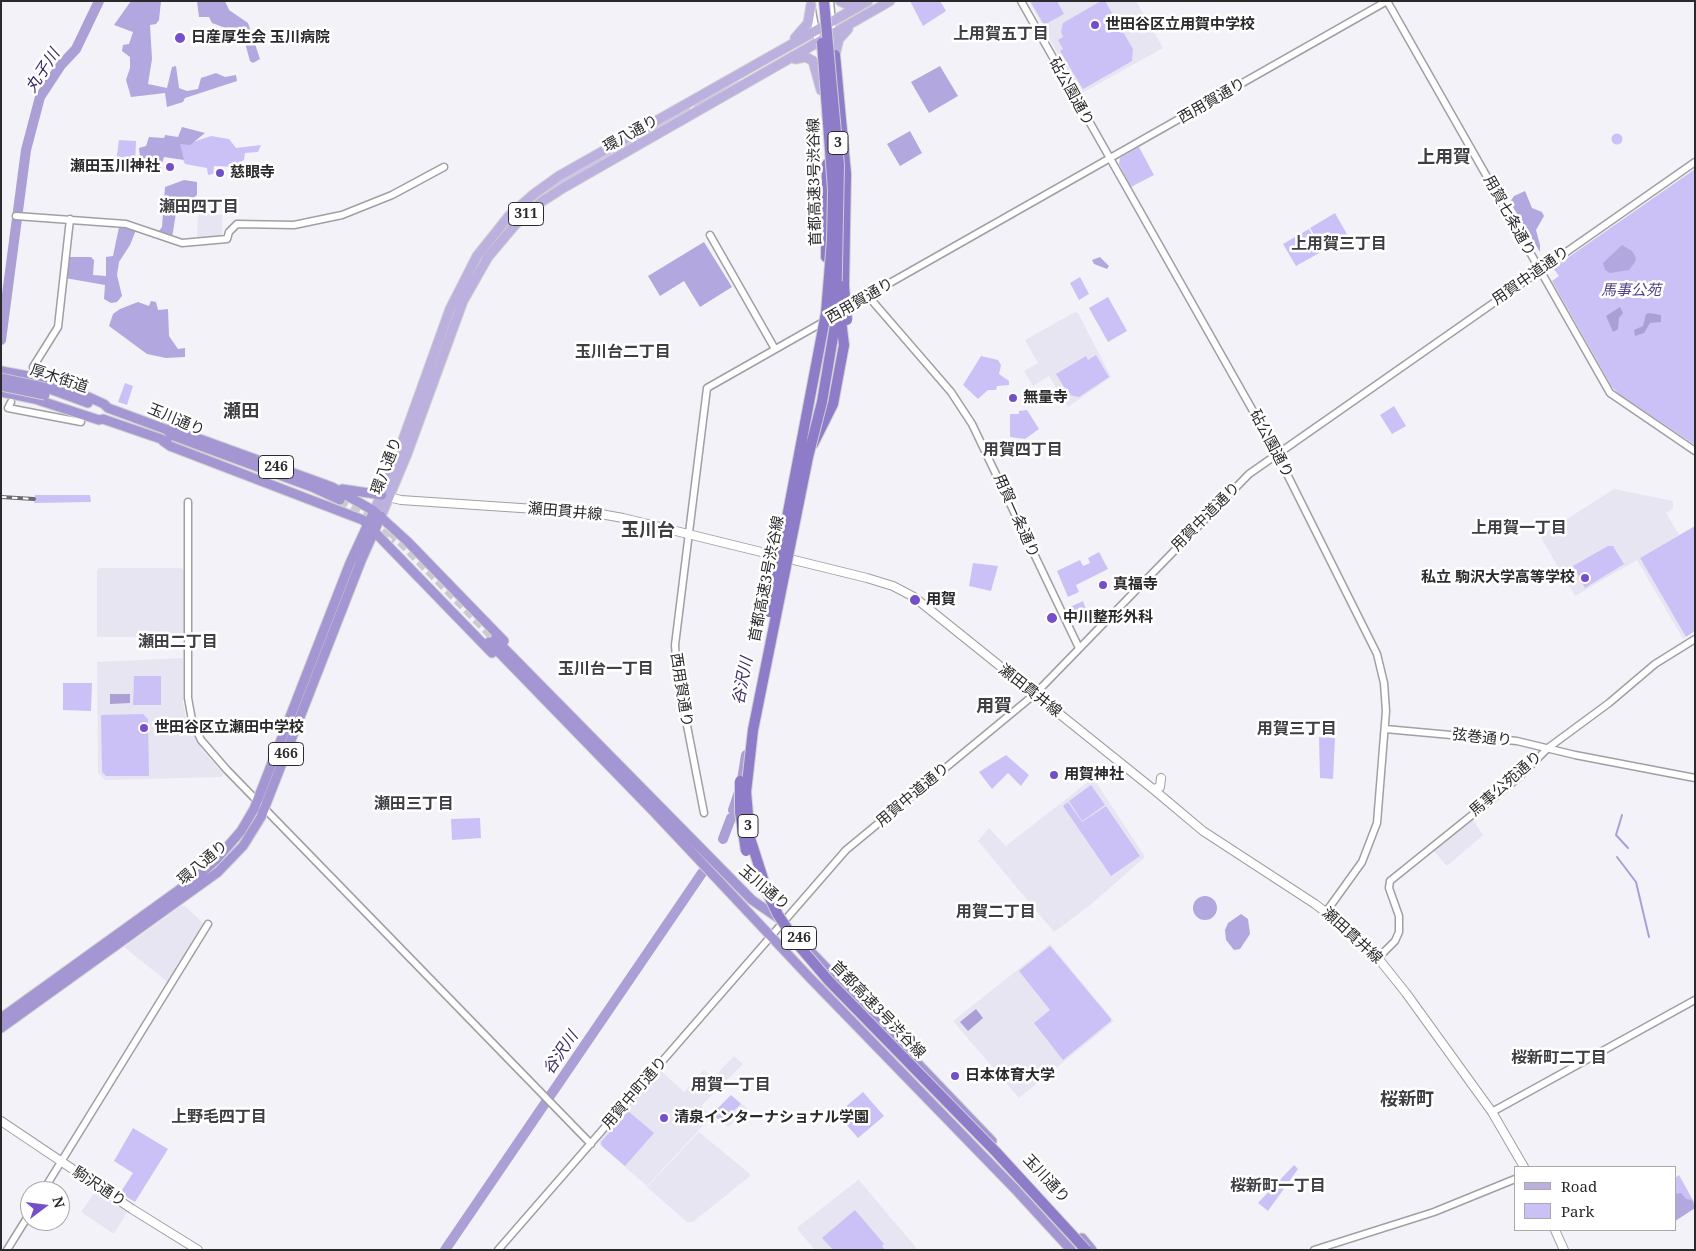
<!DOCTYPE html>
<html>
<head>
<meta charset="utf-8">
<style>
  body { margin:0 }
  #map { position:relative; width:1696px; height:1251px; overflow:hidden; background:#f3f2f8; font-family:"Noto Serif",serif }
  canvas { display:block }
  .frame { position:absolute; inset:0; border:2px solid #2a2a2c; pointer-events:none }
  .legend { position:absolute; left:1514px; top:1166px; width:162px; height:65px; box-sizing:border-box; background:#fff; border:1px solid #aaaaab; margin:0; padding:6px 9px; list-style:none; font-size:15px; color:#2a2a2c }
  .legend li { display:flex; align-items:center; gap:10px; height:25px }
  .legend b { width:25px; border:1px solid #aaaaab }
  .north { position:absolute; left:20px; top:1181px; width:50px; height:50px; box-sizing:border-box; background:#fff; border:1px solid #aaaaab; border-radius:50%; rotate:75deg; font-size:14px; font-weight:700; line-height:20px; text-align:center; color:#2a2a2c }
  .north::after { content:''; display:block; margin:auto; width:18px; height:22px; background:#754fc9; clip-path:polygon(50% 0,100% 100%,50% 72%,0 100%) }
</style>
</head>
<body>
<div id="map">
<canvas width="1696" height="1251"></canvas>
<div class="frame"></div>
<ul class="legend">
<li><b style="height:6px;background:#bbb0de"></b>Road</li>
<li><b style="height:14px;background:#ccc1f6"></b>Park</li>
</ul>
<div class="north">N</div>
</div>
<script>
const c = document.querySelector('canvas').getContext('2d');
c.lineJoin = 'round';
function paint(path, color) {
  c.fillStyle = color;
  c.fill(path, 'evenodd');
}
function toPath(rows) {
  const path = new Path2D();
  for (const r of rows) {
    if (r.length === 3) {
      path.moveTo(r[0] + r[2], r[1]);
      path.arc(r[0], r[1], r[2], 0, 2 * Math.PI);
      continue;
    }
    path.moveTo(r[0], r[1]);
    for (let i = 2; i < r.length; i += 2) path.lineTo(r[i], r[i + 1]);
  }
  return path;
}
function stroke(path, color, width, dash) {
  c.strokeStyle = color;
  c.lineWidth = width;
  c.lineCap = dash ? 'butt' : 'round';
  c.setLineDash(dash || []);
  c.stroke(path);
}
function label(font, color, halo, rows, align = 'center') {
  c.font = font + ' "Noto Serif","Noto Sans JP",serif';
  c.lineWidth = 5;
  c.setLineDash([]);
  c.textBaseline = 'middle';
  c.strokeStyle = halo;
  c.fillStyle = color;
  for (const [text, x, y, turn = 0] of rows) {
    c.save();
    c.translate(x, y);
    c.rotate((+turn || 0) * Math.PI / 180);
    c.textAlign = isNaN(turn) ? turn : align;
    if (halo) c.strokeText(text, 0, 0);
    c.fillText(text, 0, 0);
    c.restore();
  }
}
paint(toPath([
  [1029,1,1136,1,1163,48,1082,93,1079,92],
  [198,213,222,215,222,236,197,238],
  [1075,312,1078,313,1111,377,1068,407,1049,376,1033,386,1024,371,1038,363,1025,340],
  [1614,489,1673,501,1673,508,1666,513,1679,535,1640,558,1686,637,1683,639,1637,560,1575,596,1540,536],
  [99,568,181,568,184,570,184,634,180,637,97,637,97,571],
  [183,658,183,703,186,718,202,750,223,773,222,777,105,780,98,773,97,662],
  [1093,778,1144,855,1144,858,1089,906,1054,932,978,841,989,828,1006,846],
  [1472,819,1483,835,1447,866,1434,851],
  [181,906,185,906,204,924,169,983,124,947],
  [1050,944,1114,1021,1019,1098,953,1021],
  [734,1056,743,1064,701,1106,711,1115,731,1095,748,1109,728,1127,713,1115,647,1186,600,1145,599,1140,660,1070,684,1092,704,1070,713,1078],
  [699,1132,750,1174,750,1176,693,1222,687,1222,647,1187],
  [858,1180,859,1180,918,1250,815,1250,797,1229,798,1227],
  [95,1192,127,1212,114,1234,81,1212]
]), '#e7e5f2');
paint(toPath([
  [910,1,940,1,946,11,923,26],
  [1030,1,1057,1,1064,14,1044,25],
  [1101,1,1105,1,1133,49,1132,61,1083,89,1060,51,1063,49,1058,40,1063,37,1061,32,1063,23],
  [738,81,739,81,695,108,693,105],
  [689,107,690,110,553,189,508,227,506,225,526,206,551,186],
  [1617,139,5.5],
  [211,136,229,139,236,148,261,145,258,152,245,153,244,160,238,163,238,167,214,166,213,174,208,175,207,168,185,164,177,146,179,141,193,142],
  [119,140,136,141,135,165,119,164,116,162],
  [1139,147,1154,175,1131,187,1119,164,1120,158],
  [1695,169,1695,445,1619,394,1612,387,1552,281,1559,276,1553,268],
  [1335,213,1348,236,1323,250,1310,228],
  [1309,229,1321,252,1296,266,1283,244],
  [1080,277,1089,294,1079,300,1070,283],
  [1108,297,1127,331,1108,342,1089,308],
  [1096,355,1109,377,1079,397,1069,395,1056,374,1086,356,1088,360],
  [981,356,998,360,1001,365,999,374,1009,381,1009,385,997,386,996,390,988,390,978,399,963,385],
  [125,383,133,386,127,405,118,402],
  [1394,406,1406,426,1392,434,1380,415],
  [1027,410,1039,429,1025,439,1010,437,1010,414,1019,414,1019,411],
  [35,495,90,495,91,502,34,503],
  [1695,526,1695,631,1686,637,1640,558],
  [1608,546,1613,546,1624,564,1585,588,1573,566],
  [1099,552,1108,569,1076,585,1079,592,1068,597,1057,571,1080,560,1083,566,1090,563,1088,558],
  [973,563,998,566,991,591,969,586],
  [1083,601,1088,615,1073,621,1068,608],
  [134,676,161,676,161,705,133,705],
  [63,683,92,683,91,711,63,710],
  [143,714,148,719,149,776,106,776,102,772,101,715],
  [1319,737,1335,738,1333,779,1320,778],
  [1006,755,1029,775,1021,786,1008,773,992,789,979,772],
  [1091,785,1105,805,1082,821,1069,801],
  [1068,802,1082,822,1106,806,1140,856,1111,876,1063,806],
  [480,818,481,838,452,840,451,819],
  [1050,946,1111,1019,1111,1021,1063,1060,1034,1023,1050,1010,1019,971],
  [863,1092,884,1116,858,1138,837,1114],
  [731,1095,741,1104,722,1122,712,1114],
  [628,1111,654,1133,625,1166,602,1146,601,1142],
  [133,1128,168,1149,135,1202,120,1193,133,1173,114,1161],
  [1294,1165,1298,1169,1268,1211,1258,1203],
  [1679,1175,1695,1204,1695,1208,1675,1221,1675,1178],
  [855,1210,884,1244,882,1246,885,1250,833,1250,822,1238]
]), '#ccc1f6');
paint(toPath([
  [131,1,161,1,159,20,156,24,150,25,152,59,148,84,167,88,172,67,176,66,179,88,187,91,198,89,201,78,216,73,225,77,236,75,237,81,185,98,183,102,167,107,165,93,131,97,126,80,130,68,130,57,122,51,123,45,129,44,133,32,114,25],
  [197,1,225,1,229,10,248,23,260,59,253,63,250,61,242,32,228,33,223,27,212,23,209,17,199,17],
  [940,66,958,96,929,113,911,82],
  [182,127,205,133,190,145,180,144,184,160,164,157,160,170,141,168,139,148,146,146,149,137,164,138,165,135,178,137],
  [910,131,922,153,900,166,887,144],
  [184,180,197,182,197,195,191,200,178,200,172,238,159,231,162,227,165,187],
  [1525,191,1532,208,1542,212,1544,216,1536,230,1540,245,1540,252,1510,202,1514,196],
  [119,227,136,230,130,245,119,262,117,275,122,296,117,302,111,303,104,299,105,285,65,278,68,257,91,257,94,260,93,275,106,276,106,257,113,256],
  [704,242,732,287,700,307,684,281,660,296,648,276],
  [1622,245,1632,251,1636,258,1635,262,1629,270,1610,273,1605,270,1603,263],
  [1100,257,1109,266,1107,269,1094,264,1092,260],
  [151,301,156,302,158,310,168,309,169,336,178,349,185,348,185,357,166,358,147,354,109,326,113,314,120,309,138,302,149,306],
  [1205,908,12],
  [1241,914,1248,919,1250,934,1240,949,1234,950,1226,940,1225,930,1228,923],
  [1681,1193,1686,1199,1692,1200,1695,1208,1675,1221,1675,1194]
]), '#b2a7de');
paint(toPath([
  [1620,307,1623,313,1619,318,1618,329,1613,332,1606,316],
  [1649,313,1661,315,1661,322,1650,323,1644,333,1635,336,1634,330,1643,326,1646,314],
  [110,694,130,694,130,703,110,704],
  [976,1009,983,1018,968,1031,960,1022]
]), '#ab9fd6');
stroke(toPath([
  [1622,815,1616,835,1628,848],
  [1617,857,1636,882,1649,937]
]), '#ab9fd6', 2);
stroke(toPath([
  [1,340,26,150,40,97,61,65,76,49,99,1],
  [733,810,741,786,746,755],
  [723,839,731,818],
  [445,1250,702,873]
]), '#ab9fd6', 10);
stroke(toPath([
  [340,500,377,521],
  [371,523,394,542],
  [391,532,495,639]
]), '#cbcacf', 9, [9, 4.5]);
const tertiary = toPath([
  [830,1,833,34],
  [1021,1,1274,448,1377,654,1384,683,1386,711,1377,823,1362,862,1326,912],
  [1387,1,1610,393,1695,451],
  [812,10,818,44],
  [16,216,126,224,182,243,227,239,229,232,237,224,294,225,342,215,392,195,444,167],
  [710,235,775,349],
  [868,296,951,392,972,424,1079,648],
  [844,309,1387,1],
  [33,367,58,327,70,219],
  [11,402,8,408,81,422],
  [188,502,188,698,192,720,201,740,227,770,591,1144],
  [1385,729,1517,741,1575,755,1695,778],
  [704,813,677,674,675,645,707,388,825,321],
  [1378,958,1395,941,1399,932,1399,916,1389,888,1390,881,1518,778,1548,748,1609,703,1655,664,1695,639],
  [1492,1112,1695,1000],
  [43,1191,208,924],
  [7,1250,30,1213],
  [498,1250,846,850,1035,694,1249,474,1695,162],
  [1314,1250,1434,1212,1515,1179]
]);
const secondary = toPath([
  [384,496,401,500,595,513,623,518,867,578,893,586,914,597,1153,789,1203,831,1315,904,1344,926,1378,958,1406,993,1492,1112,1524,1167],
  [1153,789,1160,787,1161,778],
  [1,1121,132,1209,198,1250],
  [1555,1230,1564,1250]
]);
const primary = toPath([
  [840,1,848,5,859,4],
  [795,38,808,23,811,5],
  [835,55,839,39,848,29],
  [795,59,806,57,813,61,821,90],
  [374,511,390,476,450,309,477,256,509,216,534,194,559,176,868,1],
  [381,516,407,454,463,301,488,257,515,225,541,202,563,188,890,1]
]);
const trunk = toPath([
  [1,371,39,378,82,394,104,404,108,408,165,429,174,436,312,487,340,500],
  [47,388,88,403],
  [1,392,35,399,99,420,103,419,167,441],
  [165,429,175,430,332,487,374,511,407,541,504,641],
  [163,441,170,446,363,520,492,653],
  [342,489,382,495],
  [495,639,752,900,781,920],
  [489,642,654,812,811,979,1015,1189,1071,1250],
  [795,935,992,1141],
  [1,1018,197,877,215,861,241,831,254,809,350,563,374,511],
  [1,1028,218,872,243,846,261,817,361,561,381,516],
  [1082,1238,1092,1250]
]);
const motorway = toPath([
  [835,55,846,174,844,286],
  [826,257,827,164],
  [813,444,833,404,844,345]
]);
stroke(tertiary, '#a09fa4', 9);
stroke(secondary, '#a09fa4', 10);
stroke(primary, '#d0d0d1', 11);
stroke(trunk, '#d0d0d1', 11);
stroke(motorway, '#d0d0d1', 12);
stroke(tertiary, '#fff', 6);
stroke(secondary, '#fff', 8);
stroke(primary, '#bbb0de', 9);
stroke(trunk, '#a496d3', 9);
stroke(motorway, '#8e7cc8', 10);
const rail = toPath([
  [1,497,34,499]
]);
stroke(rail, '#6b6a6e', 4);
stroke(rail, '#fff', 2, [5.5]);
const trunkBridge = toPath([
  [1,378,47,388],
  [1,386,45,395]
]);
const motorwayBridge = toPath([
  [824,1,839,165,836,319,822,402,808,457,753,730,746,792,750,838,768,894,778,915,800,947,829,981,996,1152,1086,1250],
  [844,286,847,320],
  [840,312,844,345],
  [769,612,826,313,832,240,833,190,822,43],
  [740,781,740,812,746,851]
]);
stroke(trunkBridge, '#d0d0d1', 11, []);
stroke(motorwayBridge, '#d0d0d1', 12, []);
stroke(trunkBridge, '#a496d3', 9);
stroke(motorwayBridge, '#8e7cc8', 10);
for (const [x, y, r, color] of [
  [1095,25,5,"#754fc9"],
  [180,38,6,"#754fc9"],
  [170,167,5,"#754fc9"],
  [220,173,5,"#754fc9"],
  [1013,398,5,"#754fc9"],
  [1585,578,5,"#754fc9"],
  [1103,585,5,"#754fc9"],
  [915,600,6,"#754fc9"],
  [1052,618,6,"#754fc9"],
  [144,728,5,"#754fc9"],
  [1054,775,5,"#754fc9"],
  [955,1076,5,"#754fc9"],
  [664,1118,5,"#754fc9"]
]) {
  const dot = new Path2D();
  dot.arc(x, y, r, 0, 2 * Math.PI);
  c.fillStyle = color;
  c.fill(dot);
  stroke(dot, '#fff', 2);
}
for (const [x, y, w] of [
  [838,143,20],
  [526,214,35],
  [276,467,35],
  [286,754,35],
  [748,826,20],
  [799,938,35]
]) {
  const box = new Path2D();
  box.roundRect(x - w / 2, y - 11.5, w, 23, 4);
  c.fillStyle = '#fff';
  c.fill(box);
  stroke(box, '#2a2a2c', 1);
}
label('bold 14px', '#2a2a2c', null, [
  ["3",838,143],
  ["311",526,214],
  ["246",276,467],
  ["466",286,754],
  ["3",748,826],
  ["246",799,938]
]);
label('bold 15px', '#2a2a2c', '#fff', [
  ["世田谷区立用賀中学校",1105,25],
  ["日産厚生会 玉川病院",191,38],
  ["瀬田玉川神社",160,167,"right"],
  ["慈眼寺",230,173],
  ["無量寺",1023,398],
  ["私立 駒沢大学高等学校",1575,578,"right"],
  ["真福寺",1113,585],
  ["用賀",926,600],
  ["中川整形外科",1063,618],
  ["世田谷区立瀬田中学校",154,728],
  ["用賀神社",1064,775],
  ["日本体育大学",965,1076],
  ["清泉インターナショナル学園",674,1118]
], 'left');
label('15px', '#2a2a2c', '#fff', [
  ["砧公園通り",1071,92,61],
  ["西用賀通り",1212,101,-30],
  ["環八通り",631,134,-29],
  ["首都高速3号渋谷線",815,182,-91],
  ["用賀七条通り",1509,216,61],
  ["用賀中道通り",1531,276,-35],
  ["西用賀通り",860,301,-30],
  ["厚木街道",59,379,18],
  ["玉川通り",176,420,23],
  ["砧公園通り",1271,444,62],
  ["環八通り",387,466,-69],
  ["瀬田貫井線",565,512,5],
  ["用賀一条通り",1016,516,66],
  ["用賀中道通り",1206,517,-45],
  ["首都高速3号渋谷線",767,579,-79],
  ["西用賀通り",681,690,81],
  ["瀬田貫井線",1030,691,38],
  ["弦巻通り",1482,738,6],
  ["馬事公苑通り",1506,784,-41],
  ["用賀中道通り",913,795,-40],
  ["環八通り",203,863,-40],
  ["玉川通り",764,888,40],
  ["瀬田貫井線",1352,936,42],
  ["首都高速3号渋谷線",878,1010,46],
  ["用賀中町通り",635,1093,-49],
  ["玉川通り",1046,1179,47],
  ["駒沢通り",99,1187,33]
]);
label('italic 15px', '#544285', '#fff', [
  ["馬事公苑",1631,291]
]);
label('bold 16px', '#3f3e43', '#fff', [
  ["上用賀五丁目",1001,34],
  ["瀬田四丁目",199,207],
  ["上用賀三丁目",1339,244],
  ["玉川台二丁目",623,352],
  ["用賀四丁目",1023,450],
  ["上用賀一丁目",1519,528],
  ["瀬田二丁目",178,642],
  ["玉川台一丁目",606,669],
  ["用賀三丁目",1297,729],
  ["瀬田三丁目",414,804],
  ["用賀二丁目",996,912],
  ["桜新町二丁目",1559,1058],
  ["用賀一丁目",731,1085],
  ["上野毛四丁目",219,1117],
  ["桜新町一丁目",1278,1186]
]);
label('italic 16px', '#3b2768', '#fff', [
  ["丸子川",43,71,-57],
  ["谷沢川",743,681,-79],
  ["谷沢川",561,1053,-56]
]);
label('bold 18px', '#3f3e43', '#fff', [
  ["上用賀",1444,158],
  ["瀬田",241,412],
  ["玉川台",648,531],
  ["用賀",994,707],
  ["桜新町",1407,1100]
]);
</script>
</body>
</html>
